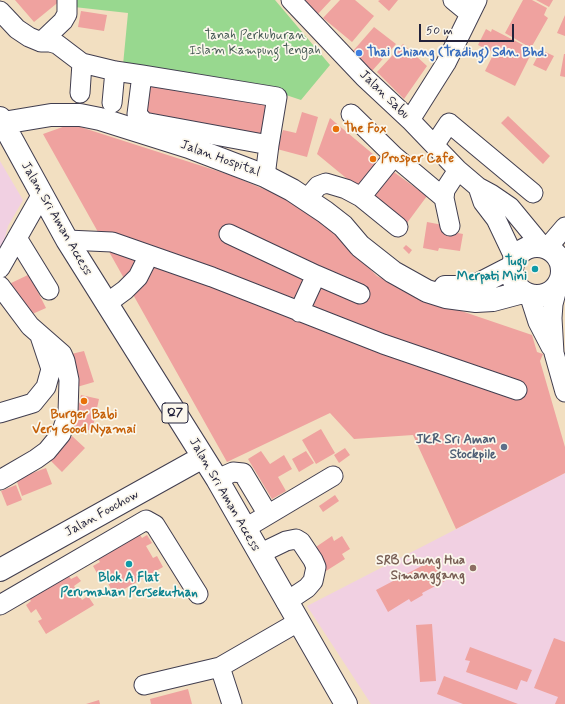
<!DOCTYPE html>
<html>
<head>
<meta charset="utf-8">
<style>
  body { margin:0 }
  #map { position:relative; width:565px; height:704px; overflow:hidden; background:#f2dfc1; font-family:Mynerve,sans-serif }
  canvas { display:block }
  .scale { position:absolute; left:419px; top:24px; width:95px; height:18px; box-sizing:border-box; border:2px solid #22223b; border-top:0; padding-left:5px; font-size:12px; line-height:14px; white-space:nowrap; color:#22223b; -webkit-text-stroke:3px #fbf7ec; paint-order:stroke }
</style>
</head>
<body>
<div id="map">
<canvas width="565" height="704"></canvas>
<div class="scale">50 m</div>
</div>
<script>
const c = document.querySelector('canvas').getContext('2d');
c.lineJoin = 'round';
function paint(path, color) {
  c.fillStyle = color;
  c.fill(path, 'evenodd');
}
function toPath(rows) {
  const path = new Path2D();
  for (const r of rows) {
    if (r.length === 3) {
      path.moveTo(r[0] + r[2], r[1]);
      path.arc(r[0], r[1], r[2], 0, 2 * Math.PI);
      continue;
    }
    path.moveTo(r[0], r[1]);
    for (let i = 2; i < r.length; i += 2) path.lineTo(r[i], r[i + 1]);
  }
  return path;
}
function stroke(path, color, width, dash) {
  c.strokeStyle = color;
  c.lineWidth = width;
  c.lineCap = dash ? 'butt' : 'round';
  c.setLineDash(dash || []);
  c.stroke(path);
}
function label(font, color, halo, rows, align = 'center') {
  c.font = font + ' Mynerve,sans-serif';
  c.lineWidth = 3.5;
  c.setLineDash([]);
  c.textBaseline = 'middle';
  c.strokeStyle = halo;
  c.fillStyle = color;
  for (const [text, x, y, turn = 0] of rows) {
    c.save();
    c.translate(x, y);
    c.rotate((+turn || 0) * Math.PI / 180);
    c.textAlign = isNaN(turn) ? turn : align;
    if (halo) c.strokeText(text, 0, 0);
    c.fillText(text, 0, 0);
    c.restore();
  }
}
paint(toPath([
  [0,161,23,200,8,226,2,249,0,250],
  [565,473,565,704,371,704,307,606]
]), '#f1d0e2');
paint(toPath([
  [74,0,275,0,330,65,301,100,274,91,123,65,128,13,74,7]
]), '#98d88f');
paint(toPath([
  [15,0,61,0,34,22],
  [302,0,331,0,317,15],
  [340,0,355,0,374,16,352,42,323,18],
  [380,0,398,0,389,11,378,1],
  [523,0,532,0,547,8,544,15,548,18,531,48,505,33],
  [536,0,553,0,549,7],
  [81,11,107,15,104,31,78,27],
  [565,15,565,36,557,33],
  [374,27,396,44,372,71,353,51],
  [486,29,491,32,492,29,533,50,515,86,485,71,494,53,478,45],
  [403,44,427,66,404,99,377,72],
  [541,50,554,56,546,71,533,65],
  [564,54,565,54,565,77,560,76],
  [148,80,271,101,264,139,153,120,143,111],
  [302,112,318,117,307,157,277,149,283,130,296,133],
  [508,116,550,156,543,164,501,123],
  [330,118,380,160,357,187,317,154],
  [71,124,230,175,295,202,329,228,377,276,426,299,532,335,537,352,543,354,540,361,565,447,565,473,456,529,413,435,354,439,330,413,227,462,43,134],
  [391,170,427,196,407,223,371,198],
  [427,222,443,225,442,230,463,234,460,251,439,248,438,251,423,248],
  [406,245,412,250,409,254,403,248],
  [30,274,38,287,36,288,46,308,30,315,20,297,15,300,7,285],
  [84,351,94,382,77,387,67,355],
  [81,395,99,399,92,431,74,427],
  [321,429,335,453,316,464,302,440],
  [72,436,85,448,62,472,49,459],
  [345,448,350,455,339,463,334,455],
  [261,451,270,464,284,455,292,469,278,477,286,491,272,499,248,459],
  [306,451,314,463,299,472,292,459],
  [46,468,52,484,22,496,16,479],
  [16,485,22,500,7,506,1,491],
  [335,495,339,501,323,512,319,506],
  [139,533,142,538,147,535,152,543,146,546,153,558,157,556,163,567,114,595,108,583,112,581,106,570,98,575,93,566,100,562,97,557],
  [332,536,334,541,342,536,350,549,342,554,345,559,326,571,313,549],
  [433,560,445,581,422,593,423,595,411,602,409,599,388,612,376,590],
  [68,575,71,579,77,576,81,581,74,586,82,600,88,596,94,605,46,634,38,621,42,619,36,609,31,613,26,605,31,601,29,598],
  [432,624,436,681,420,682,416,625],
  [554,638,565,642,565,704,555,704,558,697,534,688],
  [470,647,532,670,527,682,521,680,517,690,466,672,470,661,465,660],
  [444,676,518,704,463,704,437,694],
  [188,689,192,704,151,704,150,699],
  [99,700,100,704,86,704]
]), '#efa29f');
const minor = toPath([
  [291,0,364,77,410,120,458,170,478,187,491,194,510,207,543,247],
  [453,0,470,14],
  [0,11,17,29,29,37,41,42,50,42,57,44,82,63,115,71,142,75,277,97,269,145,144,122,137,114,142,75],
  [41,42,63,21,67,14,67,0],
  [80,93,82,63],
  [112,103,115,71],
  [351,114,394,156,444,198],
  [410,120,446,63,477,0],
  [435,144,449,123,533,193],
  [265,176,269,145],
  [478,187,483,202,496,219,515,259],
  [361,197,398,227],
  [306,200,318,186,326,183,346,189,361,197,394,156],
  [450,226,444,198,445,190,458,170],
  [229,234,316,275,299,312],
  [17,238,49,290],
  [67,240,112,242,212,277,383,344,517,390],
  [547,248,565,227],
  [0,268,42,194],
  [316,275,360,294],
  [559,281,553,304,552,318,554,353,565,392],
  [0,286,30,326,62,354,65,361,69,380,68,413,61,434,47,451,36,459,0,480],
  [529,294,538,322,551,347],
  [106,304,125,290,138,277,149,255],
  [0,413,33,403,46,387,51,369,40,336],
  [217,479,233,472,243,473,267,513],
  [244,529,333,476],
  [259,554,286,541,296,539,301,542,313,560,316,567,313,581,307,588,286,602],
  [0,605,146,520,155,525,198,594],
  [220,667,232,704],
  [144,685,220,667,298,622]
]);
const major = toPath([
  [0,118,67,240,217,479,346,704],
  [3,123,51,115,80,115,100,119,189,147,265,176,292,190,325,212,343,226,360,246,393,272,427,291,446,297,476,301,493,300,523,292],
  [537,271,25],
  [445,287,466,287,477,285,512,267],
  [0,570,203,457]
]);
stroke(minor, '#413e4f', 21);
stroke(major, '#413e4f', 24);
stroke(minor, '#fff', 19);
stroke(major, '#fff', 22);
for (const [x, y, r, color] of [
  [359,53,4,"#3f7fe0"],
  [336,129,4,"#e8710a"],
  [373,159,4,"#e8710a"],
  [535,269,4,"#0f9aa8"],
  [84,401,4,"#e8710a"],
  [504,447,4,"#5c6f8a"],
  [129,564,4,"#0f9aa8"],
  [473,568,4,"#8d6e63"]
]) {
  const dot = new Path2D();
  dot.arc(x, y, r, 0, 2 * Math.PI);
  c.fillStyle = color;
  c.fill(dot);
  stroke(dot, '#fbf7ec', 1.5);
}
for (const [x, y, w] of [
  [175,413,26]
]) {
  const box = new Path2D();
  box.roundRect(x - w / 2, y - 10, w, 20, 3);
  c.fillStyle = '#fbf7ec';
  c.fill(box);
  stroke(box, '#22223b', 1);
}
label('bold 12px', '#22223b', null, [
  ["Q7",175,413]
]);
label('13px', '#455954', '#fbf7ec', [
  ["Tanah Perkuburan",255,36],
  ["Islam Kampung Tengah",255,51]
]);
label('bold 13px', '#366cbe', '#fbf7ec', [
  ["Thai Chiang (Trading) Sdn. Bhd.",367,53]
], 'left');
label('13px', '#22223b', '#fbf7ec', [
  ["Jalan Sabu",384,95,44],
  ["Jalan Hospital",220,159,20],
  ["Jalan Sri Aman Access",56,219,60],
  ["Jalan Sri Aman Access",224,495,60],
  ["Jalan Foochow",102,514,-29]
]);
label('bold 13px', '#c56008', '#fbf7ec', [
  ["The Fox",344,129],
  ["Prosper Cafe",381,159],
  ["Burger Babi",84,415,"center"],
  ["Very Good Nyamai",84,430,"center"]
], 'left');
label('bold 13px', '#0d838f', '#fbf7ec', [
  ["Tugu",527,262],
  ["Merpati Mini",527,277],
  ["Blok A Flat",129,578,"center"],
  ["Perumahan Persekutuan",129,593,"center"]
], 'right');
label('bold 13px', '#4e5e75', '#fbf7ec', [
  ["JKR Sri Aman",496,440],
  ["Stockpile",496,455]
], 'right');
label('bold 13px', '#785e54', '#fbf7ec', [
  ["SRB Chung Hua",465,561],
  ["Simanggang",465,576]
], 'right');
</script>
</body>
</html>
